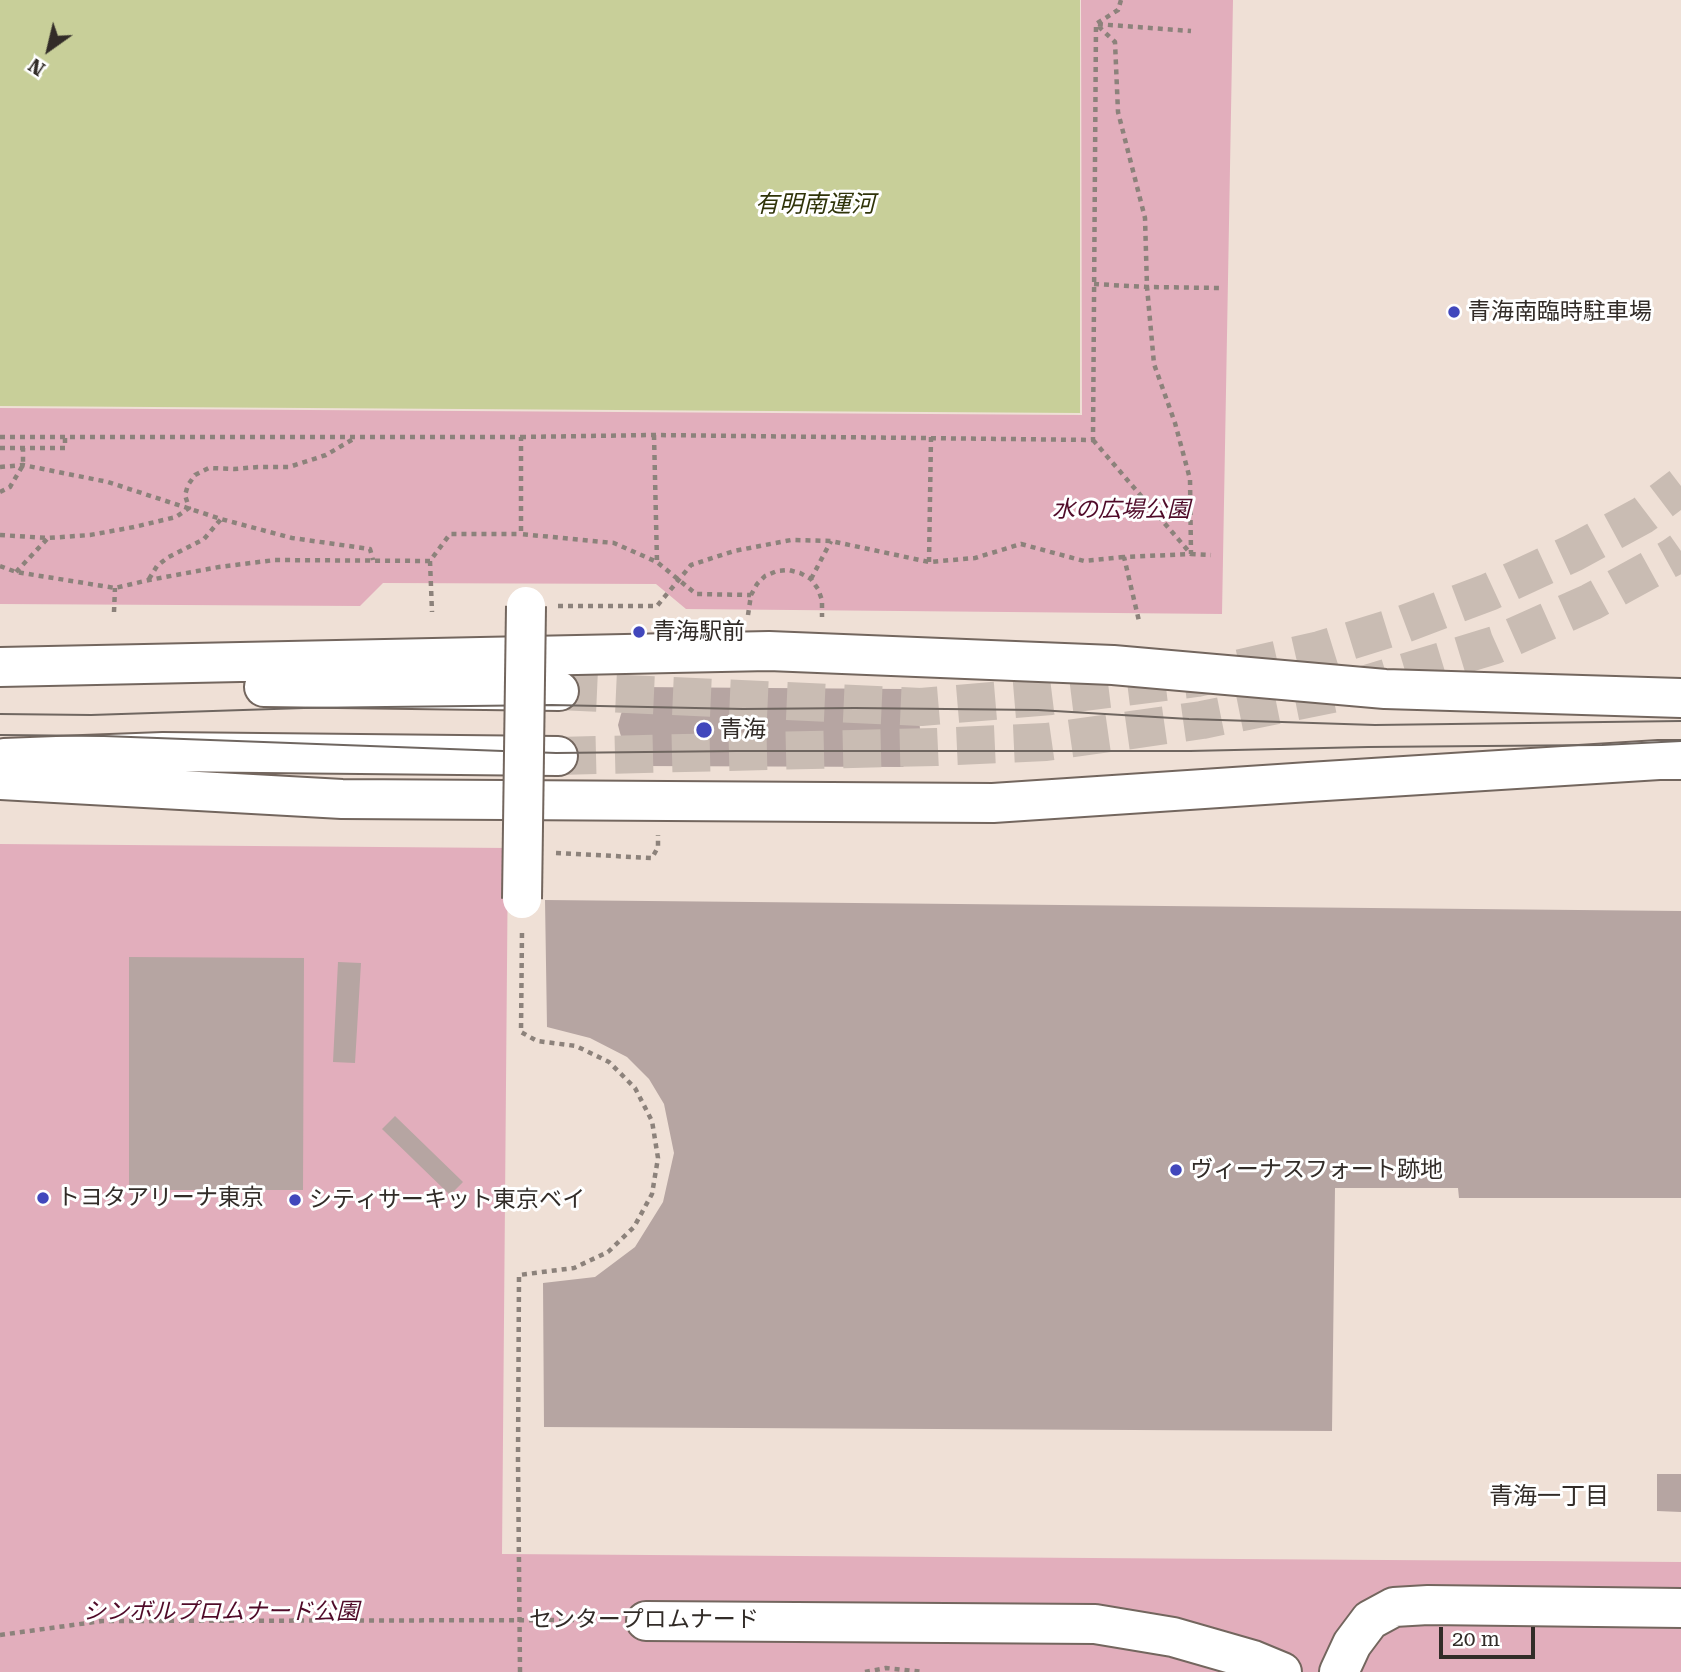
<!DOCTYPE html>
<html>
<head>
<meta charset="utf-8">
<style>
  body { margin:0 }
  #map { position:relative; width:1681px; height:1672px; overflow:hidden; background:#efe0d6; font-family:"Roboto Serif",serif }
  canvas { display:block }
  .north { position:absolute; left:14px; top:14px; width:70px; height:70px; -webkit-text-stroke:5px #fff; paint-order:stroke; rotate:214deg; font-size:19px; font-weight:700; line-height:28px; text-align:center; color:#322c28 }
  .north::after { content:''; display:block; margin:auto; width:24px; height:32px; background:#322c28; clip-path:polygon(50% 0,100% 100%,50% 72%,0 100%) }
  .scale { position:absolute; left:1439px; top:1627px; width:96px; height:32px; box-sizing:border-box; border:4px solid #322c28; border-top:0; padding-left:9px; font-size:21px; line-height:24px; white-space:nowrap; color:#322c28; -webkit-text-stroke:5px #fff; paint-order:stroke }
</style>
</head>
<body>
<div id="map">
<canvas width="1681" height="1672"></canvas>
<div class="north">N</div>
<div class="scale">20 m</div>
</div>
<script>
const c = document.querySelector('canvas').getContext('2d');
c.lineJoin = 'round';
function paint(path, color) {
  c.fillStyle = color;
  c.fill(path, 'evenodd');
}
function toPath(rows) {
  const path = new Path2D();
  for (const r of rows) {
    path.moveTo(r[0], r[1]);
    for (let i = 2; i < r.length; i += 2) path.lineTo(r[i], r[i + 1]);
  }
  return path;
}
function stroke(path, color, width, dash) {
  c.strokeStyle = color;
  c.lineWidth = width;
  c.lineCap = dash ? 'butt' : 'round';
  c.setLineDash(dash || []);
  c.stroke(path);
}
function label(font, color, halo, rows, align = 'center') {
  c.font = font + ' "Roboto Serif","Noto Sans JP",serif';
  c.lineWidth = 6;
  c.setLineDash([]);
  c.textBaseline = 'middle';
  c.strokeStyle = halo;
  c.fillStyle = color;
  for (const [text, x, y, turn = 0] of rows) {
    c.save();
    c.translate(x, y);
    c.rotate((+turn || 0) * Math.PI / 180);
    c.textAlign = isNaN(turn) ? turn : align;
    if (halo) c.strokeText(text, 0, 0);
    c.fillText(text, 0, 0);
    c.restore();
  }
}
paint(toPath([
  [1081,0,1233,0,1222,614,686,609,656,584,383,583,360,606,0,604,0,408,1082,415],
  [0,844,508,848,502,1554,1681,1562,1681,1672,0,1672]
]), '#e2aebc');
paint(toPath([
  [0,0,1080,0,1080,413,0,406]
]), '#c8cf99');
paint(toPath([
  [637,687,904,689,919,718,920,729,919,740,909,760,903,767,638,766,624,745,620,733,618,725,621,714,628,699],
  [545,900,1681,911,1681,1198,1459,1198,1458,1188,1335,1188,1332,1431,544,1427,543,1283,595,1277,635,1247,663,1202,674,1153,664,1104,649,1079,627,1057,590,1038,547,1027],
  [129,957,304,958,303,1190,129,1190],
  [338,962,361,963,355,1063,333,1062],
  [395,1116,463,1182,450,1195,382,1129],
  [1657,1474,1681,1474,1681,1512,1657,1511]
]), '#b6a5a2');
stroke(toPath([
  [559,691,921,707,1051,696,1197,678,1320,650,1404,624,1489,592,1573,553,1643,515,1681,486],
  [558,756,936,747,1046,742,1202,720,1337,693,1495,645,1591,602,1671,558,1681,551]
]), '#c9bcb3', 38, [38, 19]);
const minor = toPath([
  [0,667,769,651,1113,665,1385,689,1681,698],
  [264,687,559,691],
  [4,758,163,752,558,756],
  [0,780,342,799,993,803,1309,782,1659,760,1681,760],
  [646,1621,1095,1624,1173,1637,1253,1660,1282,1672],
  [1339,1672,1352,1644,1370,1620,1394,1607,1428,1605,1681,1608]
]);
stroke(minor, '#73665e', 42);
stroke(toPath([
  [1121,0,1118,10,1096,24,1115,42,1118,112,1145,218,1147,287,1154,364,1175,423,1190,479,1191,554,1124,557,1139,621],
  [1094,284,1147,287,1219,288],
  [654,435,657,562],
  [0,437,521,437,521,534,614,543,657,562,696,594,751,595],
  [521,437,654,435,1093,440,1096,24,1191,31],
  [1093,440,1191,554,1211,555],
  [0,448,65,448,65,437],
  [0,467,23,465,108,482,221,519,292,538,370,549,373,560],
  [0,492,10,487,23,465,23,448],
  [0,535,48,538,90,535,134,527,176,517,189,508,185,495,188,485,195,475,209,468,234,469,258,467,289,467,326,455,355,438],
  [430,561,432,612],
  [929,562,931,437],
  [0,566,16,572,115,588,149,580,219,567,275,560,430,561,450,534,521,534],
  [16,572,48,538],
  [149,579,157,566,167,558,204,539,221,519],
  [811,579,831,541],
  [558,606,657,606,691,565,734,551,791,540,831,541,929,562,975,558,1021,544,1084,561,1124,557],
  [114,612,115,588],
  [748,615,751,595,757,584,765,576,777,571,789,570,800,573,811,579,818,589,822,600,822,617],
  [556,853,652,858,658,847,658,835],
  [0,1635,102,1621,611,1620],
  [520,1672,518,1460,519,1275,574,1268,608,1252,634,1227,652,1194,658,1158,652,1121,635,1088,609,1062,576,1046,537,1041,521,1032,522,931],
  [865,1672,886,1668,924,1672]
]), '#8c827b', 4.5, [5, 5]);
stroke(minor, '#fff', 38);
stroke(toPath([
  [0,714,91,715,304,708,552,705,743,709,855,708,1038,710,1189,719,1375,725,1681,721],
  [0,735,104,736,556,753,736,751,1190,751,1368,747,1602,745,1681,741]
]), '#6f6660', 2);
const minorBridge = toPath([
  [522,899,526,606]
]);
stroke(minorBridge, '#73665e', 42, []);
stroke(minorBridge, '#fff', 38);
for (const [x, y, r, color] of [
  [1454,312,7,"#4147bc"],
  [639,632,7,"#4147bc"],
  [704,730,9,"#4147bc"],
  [1176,1170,7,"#4147bc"],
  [43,1198,7,"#4147bc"],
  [295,1200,7,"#4147bc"]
]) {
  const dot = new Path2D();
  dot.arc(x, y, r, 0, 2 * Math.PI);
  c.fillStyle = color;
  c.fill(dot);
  stroke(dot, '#fff', 2.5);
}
label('23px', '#322c28', '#fff', [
  ["青海南臨時駐車場",1468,312],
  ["青海駅前",653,632],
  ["青海",720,730],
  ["ヴィーナスフォート跡地",1190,1170],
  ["トヨタアリーナ東京",57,1198],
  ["シティサーキット東京ベイ",309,1200]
], 'left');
label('italic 23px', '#500b29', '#fff', [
  ["水の広場公園",1121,510],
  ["シンボルプロムナード公園",221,1612]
]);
label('23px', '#322c28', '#fff', [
  ["センタープロムナード",644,1620]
]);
label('italic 24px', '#2f3308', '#fff', [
  ["有明南運河",815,205]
]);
label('24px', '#322c28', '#fff', [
  ["青海一丁目",1549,1497]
]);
</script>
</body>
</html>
